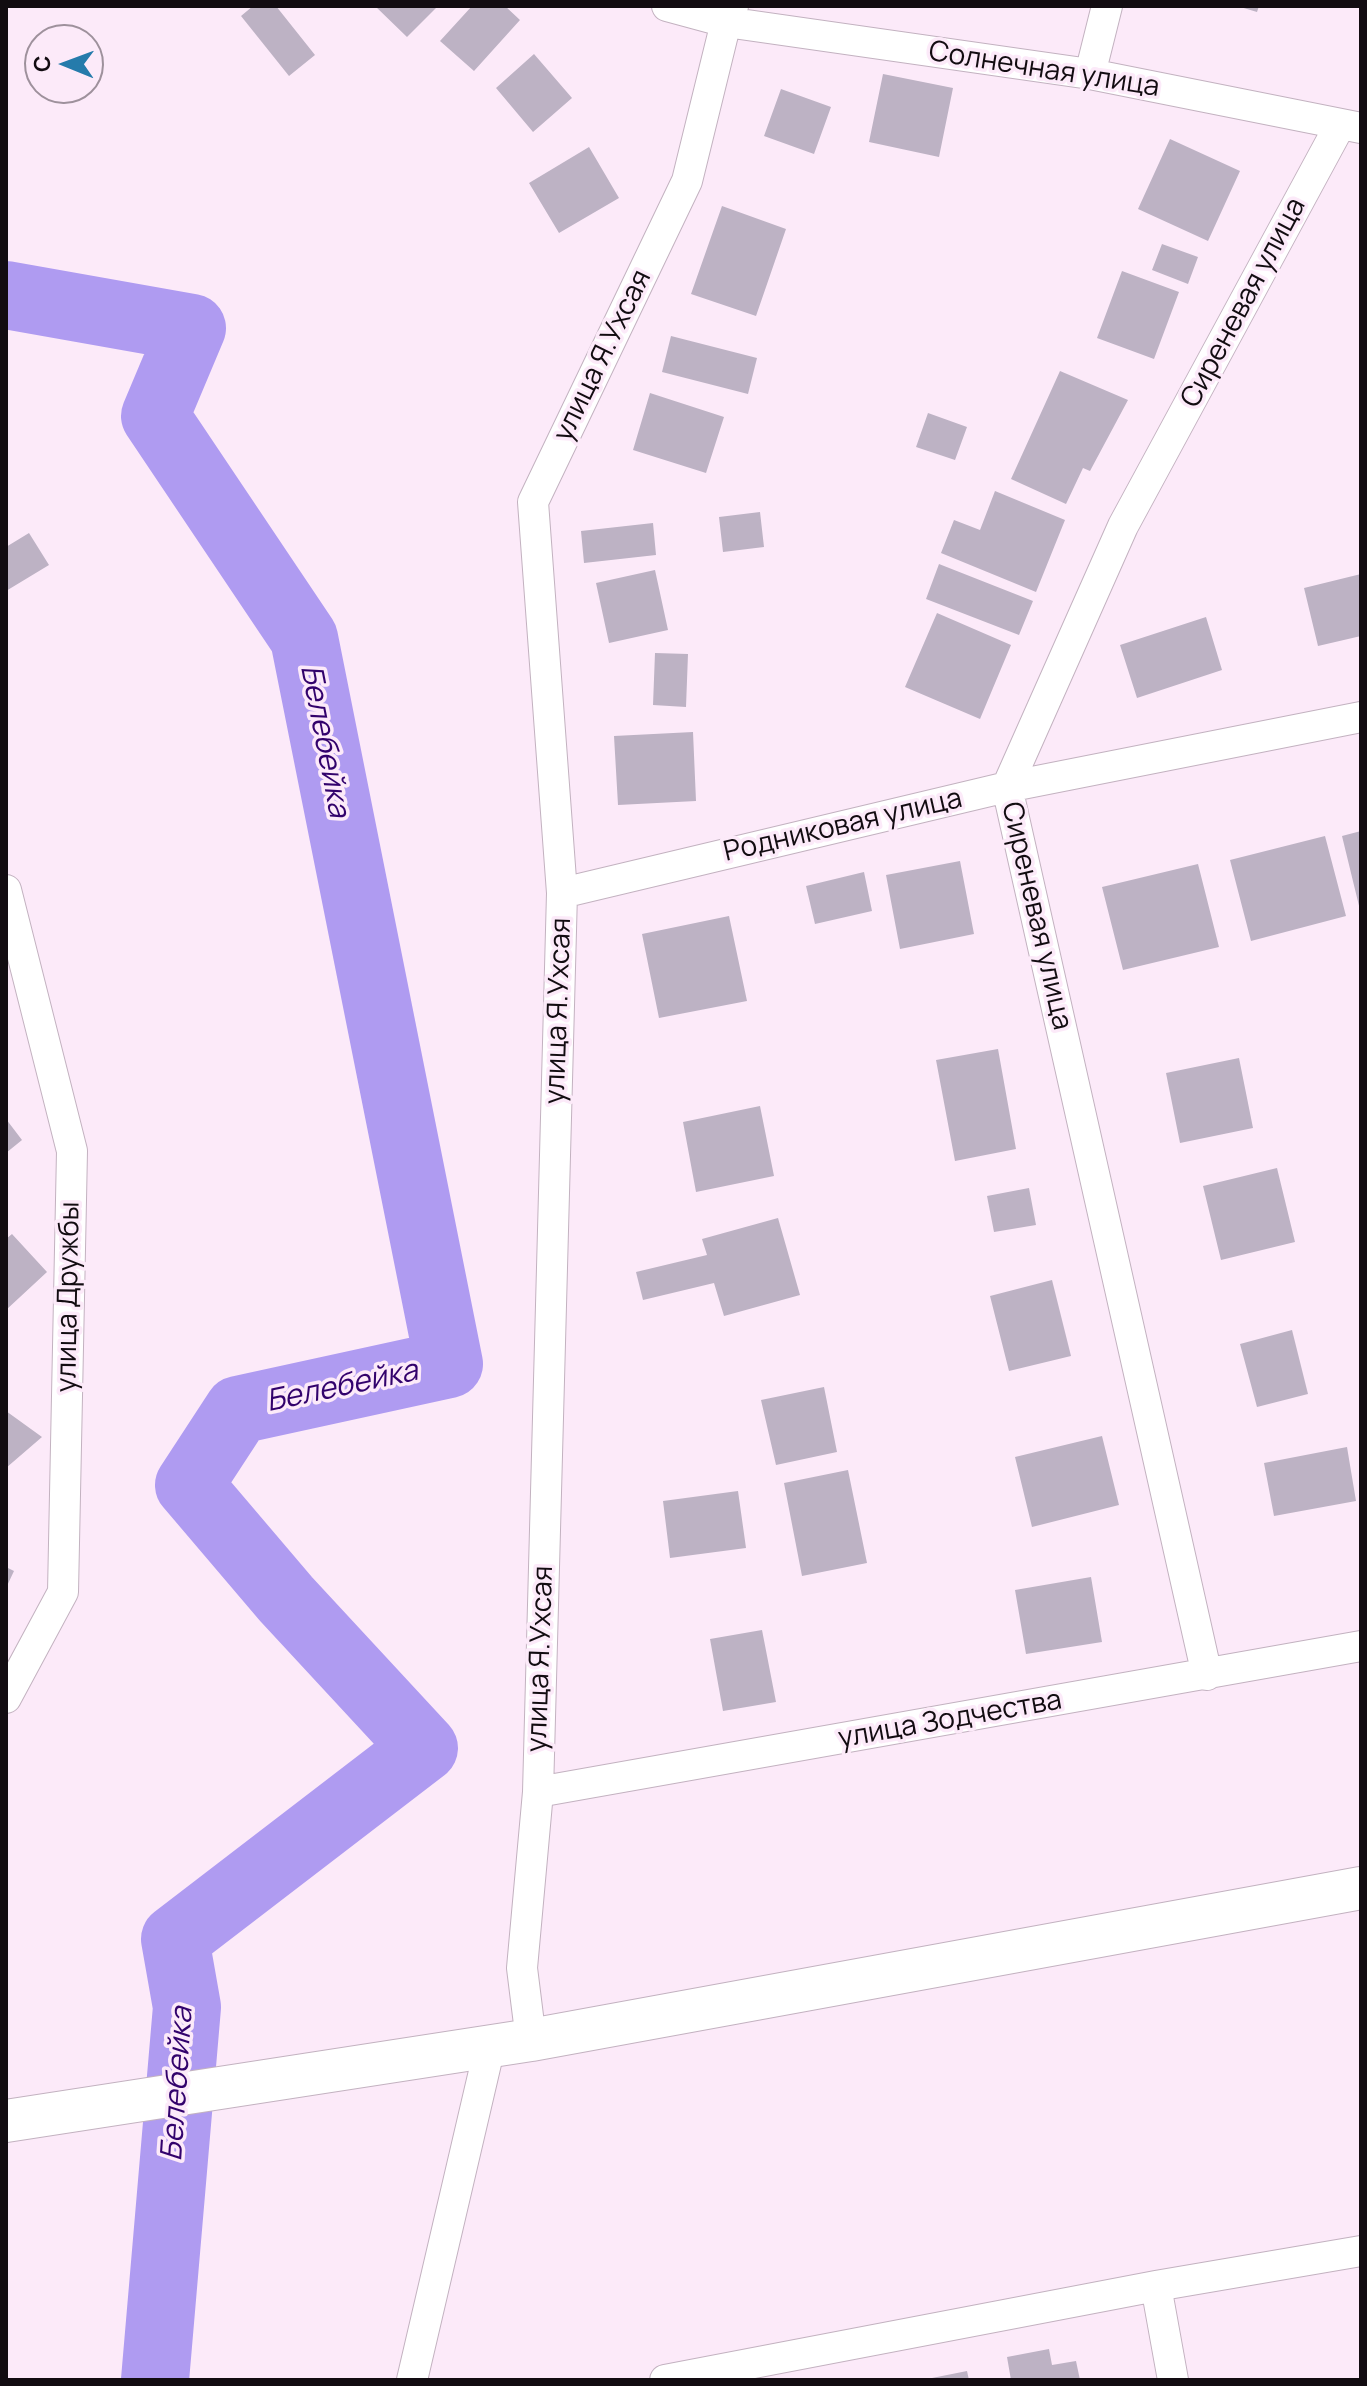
<!DOCTYPE html>
<html>
<head>
<meta charset="utf-8">
<style>
  body { margin:0 }
  #map { position:relative; width:1367px; height:2386px; overflow:hidden; background:#fceaf9; font-family:Manrope,sans-serif }
  canvas { display:block }
  .frame { position:absolute; inset:0; border:8px solid #120c11; pointer-events:none }
  .north { position:absolute; left:24px; top:24px; width:80px; height:80px; box-sizing:border-box; background:#fceaf9; border:2px solid #9e919c; border-radius:50%; rotate:271deg; font-size:22px; font-weight:700; line-height:32px; text-align:center; color:#120c11 }
  .north::after { content:''; display:block; margin:auto; width:28px; height:36px; background:#257bab; clip-path:polygon(50% 0,100% 100%,50% 72%,0 100%) }
</style>
</head>
<body>
<div id="map">
<canvas width="1367" height="2386"></canvas>
<div class="frame"></div>
<div class="north">С</div>
</div>
<script>
const c = document.querySelector('canvas').getContext('2d');
c.lineJoin = 'round';
function toPath(rows) {
  const path = new Path2D();
  for (const r of rows) {
    path.moveTo(r[0], r[1]);
    for (let i = 2; i < r.length; i += 2) path.lineTo(r[i], r[i + 1]);
  }
  return path;
}
function stroke(path, color, width, dash) {
  c.strokeStyle = color;
  c.lineWidth = width;
  c.lineCap = dash ? 'butt' : 'round';
  c.setLineDash(dash || []);
  c.stroke(path);
}
function paint(path, color) {
  c.fillStyle = color;
  c.fill(path, 'evenodd');
}
function label(font, color, halo, rows, align = 'center') {
  c.font = font + ' Manrope,sans-serif';
  c.lineWidth = 7;
  c.setLineDash([]);
  c.textBaseline = 'middle';
  c.strokeStyle = halo;
  c.fillStyle = color;
  for (const [text, x, y, turn = 0] of rows) {
    c.save();
    c.translate(x, y);
    c.rotate((+turn || 0) * Math.PI / 180);
    c.textAlign = isNaN(turn) ? turn : align;
    if (halo) c.strokeText(text, 0, 0);
    c.fillText(text, 0, 0);
    c.restore();
  }
}
stroke(toPath([
  [6,295,192,328,155,416,304,638,449,1364,238,1410,189,1485,286,1599,424,1748,175,1939,187,2007,155,2380]
]), '#af9bf1', 68);
paint(toPath([
  [253,6,276,6,315,55,289,76,241,16],
  [375,6,438,6,407,37],
  [472,6,505,6,520,20,474,71,440,41],
  [1237,6,1259,6,1257,12],
  [534,54,572,98,533,132,496,88],
  [883,74,953,88,939,157,869,142],
  [781,89,831,107,814,154,764,136],
  [1170,139,1240,171,1208,241,1138,209],
  [589,147,619,198,559,233,529,183],
  [722,206,786,229,756,316,691,294],
  [1162,244,1198,257,1188,284,1152,270],
  [1122,271,1179,292,1154,359,1097,338],
  [671,336,757,358,748,394,662,372],
  [1060,371,1128,400,1090,471,1083,468,1066,504,1011,479],
  [650,393,724,417,706,473,633,450],
  [928,413,967,427,955,460,916,447],
  [995,491,1065,520,1036,592,941,553,954,520,980,530],
  [760,512,764,547,723,552,719,517],
  [653,523,656,555,584,563,581,531],
  [29,533,49,565,6,591,6,547],
  [939,564,1033,601,1019,635,926,599],
  [655,570,668,630,609,643,596,583],
  [1361,574,1361,636,1318,646,1304,588],
  [937,613,1011,645,980,719,905,687],
  [1206,617,1222,670,1137,698,1120,645],
  [655,653,688,654,686,707,653,705],
  [693,732,696,801,618,805,614,736],
  [1361,831,1361,910,1360,910,1342,836],
  [1325,836,1346,916,1251,941,1230,860],
  [960,861,974,934,900,949,886,875],
  [1198,864,1219,947,1123,970,1102,887],
  [864,872,872,911,815,924,806,886],
  [729,916,747,1001,659,1018,642,934],
  [998,1049,1016,1149,955,1161,936,1060],
  [1239,1058,1253,1128,1180,1143,1166,1073],
  [760,1106,774,1176,696,1192,683,1122],
  [6,1119,22,1140,6,1153],
  [1277,1168,1295,1242,1221,1260,1203,1186],
  [1029,1188,1036,1225,994,1232,987,1196],
  [778,1218,800,1295,724,1316,714,1283,643,1300,636,1272,707,1255,702,1239],
  [12,1234,47,1272,6,1310,6,1239],
  [1052,1280,1071,1356,1009,1371,990,1296],
  [1292,1330,1308,1394,1257,1407,1240,1344],
  [824,1387,837,1452,776,1465,761,1400],
  [6,1411,42,1437,6,1468],
  [1102,1436,1119,1505,1032,1527,1015,1457],
  [1347,1447,1356,1501,1274,1516,1264,1463],
  [848,1470,867,1563,802,1576,784,1483],
  [738,1491,746,1548,670,1558,663,1501],
  [6,1567,14,1571,6,1588],
  [1091,1577,1102,1642,1026,1654,1015,1590],
  [762,1630,776,1702,723,1711,710,1639],
  [1049,2349,1052,2365,1076,2361,1080,2380,1011,2380,1007,2357],
  [967,2371,969,2380,928,2380,927,2379]
]), '#bdb2c4');
const minor = toPath([
  [667,6,726,22,733,6],
  [1090,74,1107,6],
  [6,890,72,1151,63,1592,6,1698],
  [562,893,1007,787,1361,717],
  [1207,1675,1007,787,1123,526,1340,125],
  [538,1792,1361,1646],
  [531,2040,522,1968,538,1792,562,893,533,502,687,181,726,22,1090,74,1361,128],
  [1156,2286,1173,2380],
  [412,2380,490,2046],
  [665,2380,1156,2286,1361,2251]
]);
const secondary = toPath([
  [6,2121,531,2040,1361,1888]
]);
stroke(minor, '#c3b2c0', 32);
stroke(secondary, '#c3b2c0', 44);
stroke(minor, '#fff', 30);
stroke(secondary, '#fff', 42);
label('28px', '#120c11', '#fceaf9', [
  ["Солнечная улица",1044,70,9],
  ["Сиреневая улица",1244,303,-62],
  ["улица Я.Ухсая",603,356,-64],
  ["Родниковая улица",843,826,-13],
  ["Сиреневая улица",1036,916,77],
  ["улица Я.Ухсая",559,1011,-88],
  ["улица Дружбы",69,1297,-89],
  ["улица Я.Ухсая",541,1659,-88],
  ["улица Зодчества",950,1720,-10]
]);
label('italic 30px', '#32026c', '#fceaf9', [
  ["Белебейка",324,741,79],
  ["Белебейка",342,1387,-12],
  ["Белебейка",178,2084,-86]
]);
</script>
</body>
</html>
